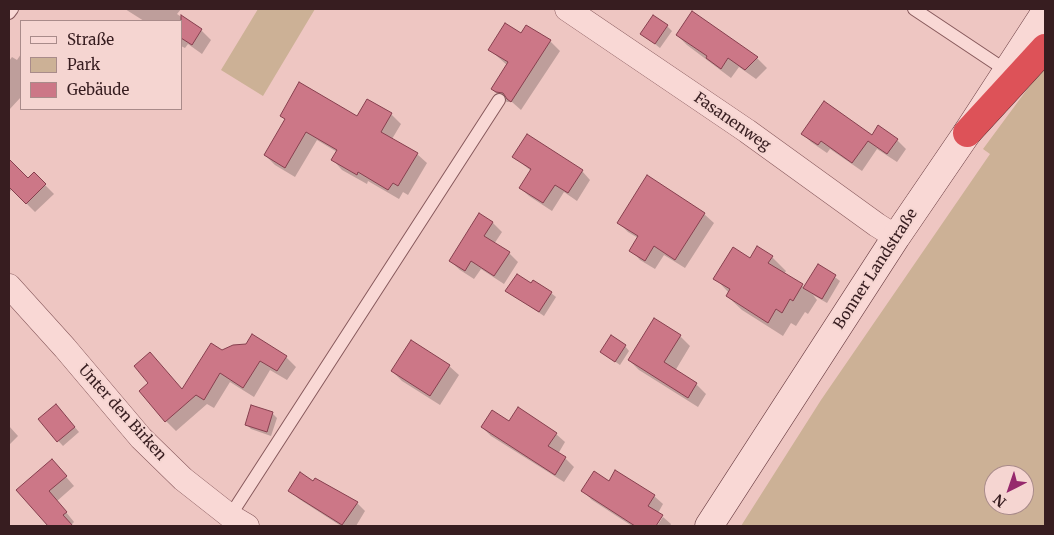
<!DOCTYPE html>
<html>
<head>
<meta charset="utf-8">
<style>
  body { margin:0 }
  #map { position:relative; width:1054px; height:535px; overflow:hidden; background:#eec6c2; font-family:Merriweather,serif }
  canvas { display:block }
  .frame { position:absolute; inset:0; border:10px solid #371d20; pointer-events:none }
  .legend { position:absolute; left:20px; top:20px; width:162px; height:90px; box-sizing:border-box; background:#f5d5d1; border:1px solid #a98b8a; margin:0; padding:6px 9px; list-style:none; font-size:15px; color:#371d20 }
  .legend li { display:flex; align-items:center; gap:10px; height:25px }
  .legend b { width:25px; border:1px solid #a98b8a }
  .north { position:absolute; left:984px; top:465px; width:50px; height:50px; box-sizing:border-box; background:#f5d5d1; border:1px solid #a98b8a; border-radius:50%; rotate:221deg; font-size:14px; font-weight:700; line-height:20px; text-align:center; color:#371d20 }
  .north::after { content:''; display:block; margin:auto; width:18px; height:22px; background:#96296c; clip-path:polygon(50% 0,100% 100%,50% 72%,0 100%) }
</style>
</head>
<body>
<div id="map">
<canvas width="1054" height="535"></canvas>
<div class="frame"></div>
<ul class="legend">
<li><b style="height:6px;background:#f9d8d5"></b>Straße</li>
<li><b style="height:14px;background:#ccb196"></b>Park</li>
<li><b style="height:14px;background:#cc7787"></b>Gebäude</li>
</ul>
<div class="north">N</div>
</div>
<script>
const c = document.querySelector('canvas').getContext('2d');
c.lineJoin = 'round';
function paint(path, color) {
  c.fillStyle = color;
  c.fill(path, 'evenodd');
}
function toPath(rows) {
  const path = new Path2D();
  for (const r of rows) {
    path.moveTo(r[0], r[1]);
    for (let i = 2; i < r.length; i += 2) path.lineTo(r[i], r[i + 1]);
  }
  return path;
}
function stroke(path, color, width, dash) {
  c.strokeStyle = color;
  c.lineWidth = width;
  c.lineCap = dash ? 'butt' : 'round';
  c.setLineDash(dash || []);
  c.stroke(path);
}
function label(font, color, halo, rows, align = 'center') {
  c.font = font + ' Merriweather,serif';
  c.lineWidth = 4;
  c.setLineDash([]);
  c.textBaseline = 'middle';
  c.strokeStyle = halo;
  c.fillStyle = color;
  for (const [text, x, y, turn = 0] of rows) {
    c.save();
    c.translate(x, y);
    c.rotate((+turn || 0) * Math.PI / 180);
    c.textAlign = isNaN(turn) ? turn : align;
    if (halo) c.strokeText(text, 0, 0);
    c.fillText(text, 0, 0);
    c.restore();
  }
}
paint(toPath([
  [258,9,315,9,263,96,221,70],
  [1045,65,1045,526,741,526,821,400,990,154,983,149],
  [994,475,1024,475,1024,505,994,505]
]), '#ccb196');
paint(toPath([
  [125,9,181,9,177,14,201,30,211,40,202,54,188,44,185,48,181,46,181,21,144,21],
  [667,26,672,31,660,48,642,34],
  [522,34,550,41,560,51,521,110,512,102,507,102,502,99,492,89,507,65,490,50],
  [677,35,757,58,767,68,756,79,739,67,731,78,687,45],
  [21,54,21,97,9,110,9,61,12,57,17,60],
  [391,114,401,124,392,139,417,154,427,163,408,195,403,192,399,199,368,181,367,184,342,170,333,160,337,152,317,140,295,177,275,165,265,155,286,120,281,116,358,118],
  [878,127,897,140,906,149,897,162,877,149,862,171,830,149,827,153,811,142,802,133,872,136],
  [514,157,582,171,590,180,577,201,564,192,552,211,529,196,520,188,531,171],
  [9,160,28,179,34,174,54,194,35,212,12,189,9,193],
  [704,214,714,223,685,268,664,255,655,269,640,260,631,250,638,238,628,232,619,223],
  [480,215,493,223,502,232,494,244,509,253,518,262,504,284,481,269,474,279,460,270,450,261],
  [772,257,786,271,784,274,805,288,819,265,840,281,827,303,813,295,817,300,808,314,805,312,796,326,791,323,783,336,742,310,727,296,729,293,715,278,750,260],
  [532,285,551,293,556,297,544,316,507,291],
  [655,320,680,336,690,346,675,371,696,384,706,394,698,407,639,370,629,360],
  [625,346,629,351,620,365,601,352],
  [222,351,286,357,296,367,287,380,270,370,254,397,230,382,214,408,207,404,176,431,166,421,183,390],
  [449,366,459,375,440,405,402,381,392,371],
  [60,410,79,432,63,446,39,420],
  [272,413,277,418,271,436,251,429,246,424],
  [509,423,556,434,565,442,558,454,565,458,574,467,564,482,491,436,482,427],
  [9,426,18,436,9,445],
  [60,470,74,486,57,501,74,522,71,525,72,526,49,526,18,490],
  [314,482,357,503,365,511,356,526,341,526,299,499,290,490],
  [609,482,654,496,663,504,658,513,662,516,661,516,654,526,632,526,592,500,583,491],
  [663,517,671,524,670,526,657,526]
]), '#0003');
const building = toPath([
  [692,11,758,57,745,70,728,58,721,69,706,58,707,56,676,35,692,11],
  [181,15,202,29,192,45,181,38,181,15],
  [653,15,668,25,655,44,640,34,653,15],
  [505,23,521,33,526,25,551,40,511,102,507,99,503,93,496,92,491,89,508,62,488,50,505,23],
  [299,82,357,116,367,99,392,113,381,132,418,153,398,186,393,183,388,190,358,172,357,175,331,160,337,150,306,132,285,168,264,155,285,119,280,116,299,82],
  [824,101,872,135,878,125,898,139,887,154,868,141,852,163,821,141,818,145,801,134,824,101],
  [527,134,583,170,568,193,555,185,543,203,519,188,531,169,512,157,527,134],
  [9,159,28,178,34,172,46,184,26,204,9,187,9,159],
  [647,175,705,213,675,260,654,246,645,261,629,251,638,236,617,223,647,175],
  [479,213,493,222,484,236,510,252,494,276,471,261,465,271,449,261,479,213],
  [757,246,773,256,768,263,803,284,793,301,790,299,782,313,776,309,768,323,726,296,730,289,713,279,733,247,750,258,757,246],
  [818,264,836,275,822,299,803,288,818,264],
  [517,274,531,283,533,280,552,292,539,312,505,291,517,274],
  [654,318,681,335,664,362,697,383,688,398,628,360,654,318],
  [252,334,287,356,277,371,260,361,243,388,220,373,204,400,196,395,165,422,139,391,148,383,134,366,150,352,182,389,211,343,222,350,233,345,246,344,252,334],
  [611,335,626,345,615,362,600,352,611,335],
  [411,340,450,365,430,396,391,371,411,340],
  [56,404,75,427,57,442,38,419,56,404],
  [251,405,273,412,267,432,245,425,251,405],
  [518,407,557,433,548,446,566,457,555,475,481,427,492,410,509,421,518,407],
  [52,459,67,476,49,491,67,512,63,515,73,526,48,526,16,490,52,459],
  [615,470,655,495,648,506,663,515,656,526,635,526,581,491,594,471,609,481,615,470],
  [300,472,313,481,315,478,358,502,342,525,288,491,300,472]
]);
paint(building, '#cc7787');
stroke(building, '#863f4e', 1);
const lane = toPath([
  [914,9,1007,71],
  [9,13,12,9],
  [230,516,499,100]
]);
const street = toPath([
  [567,9,747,131,877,225,896,237],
  [9,286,65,348,141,438,183,479,230,516,247,526]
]);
const secondary = toPath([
  [709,526,896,237,967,133,1045,13]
]);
const highway = toPath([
  [967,133,1045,48]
]);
stroke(lane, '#87595c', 14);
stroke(street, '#87595c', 25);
stroke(secondary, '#693c41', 29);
stroke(highway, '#552d33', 29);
stroke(lane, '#f9d8d5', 12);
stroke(street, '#f9d8d5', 24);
stroke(secondary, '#f9d8d5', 28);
stroke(highway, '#dd5258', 28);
label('15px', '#371d20', '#f5d5d1', [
  ["Fasanenweg",732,122,35],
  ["Bonner Landstraße",876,269,-57],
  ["Unter den Birken",122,413,48]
]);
</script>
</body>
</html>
